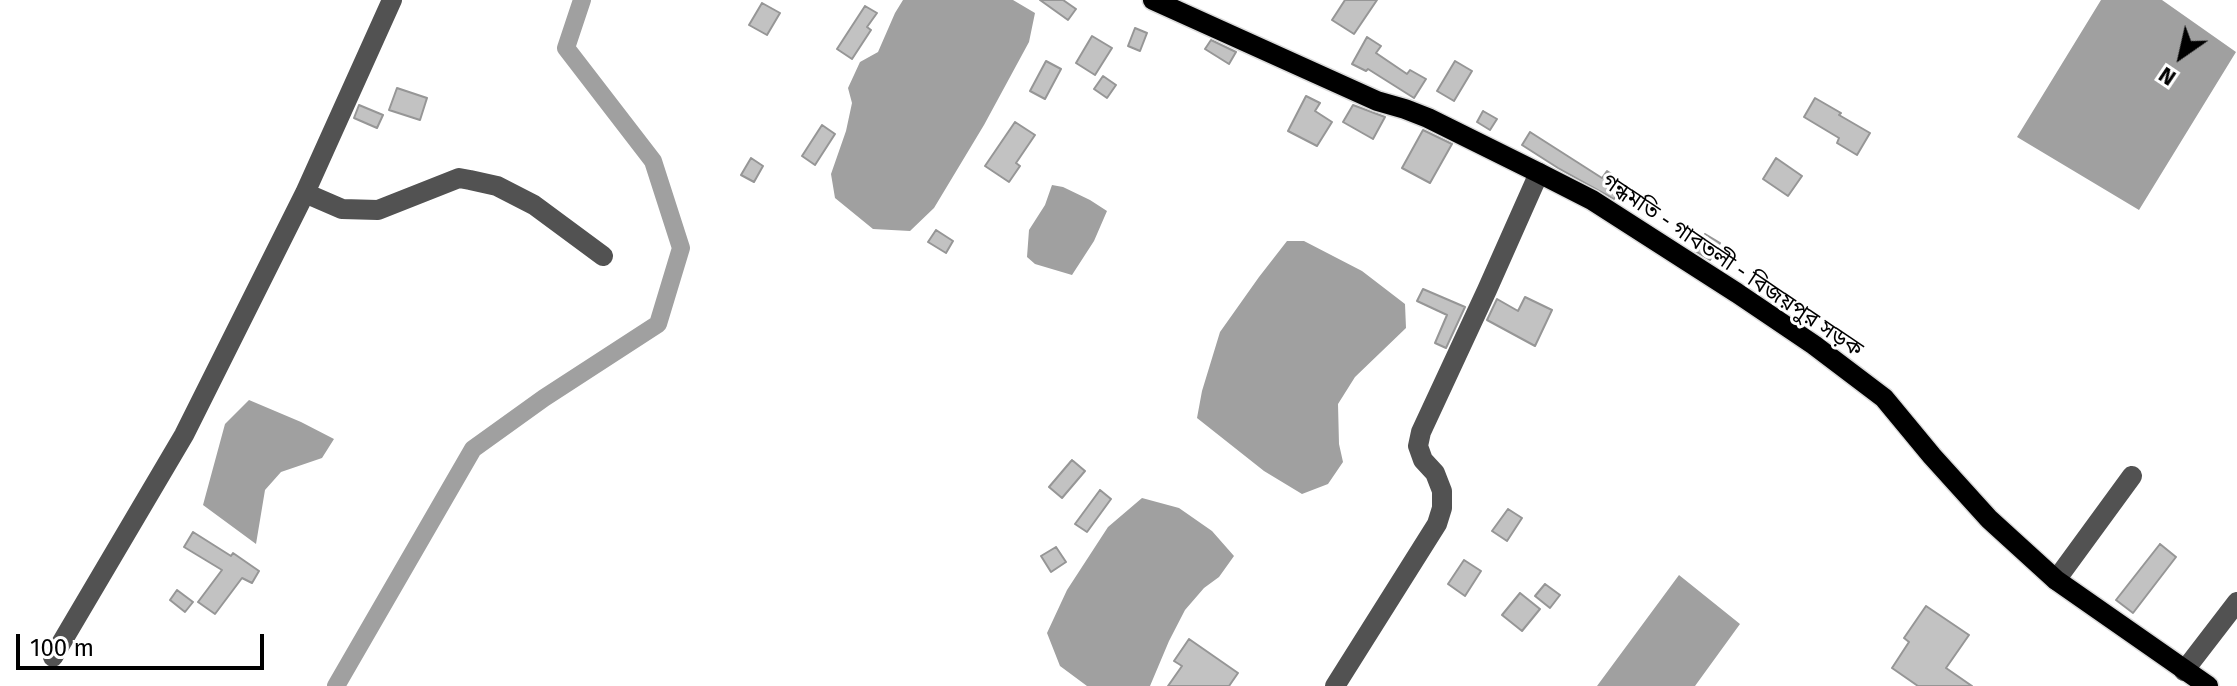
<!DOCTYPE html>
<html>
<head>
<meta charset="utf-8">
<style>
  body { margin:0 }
  #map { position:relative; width:2237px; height:686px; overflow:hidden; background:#fff; font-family:"Fira Sans",sans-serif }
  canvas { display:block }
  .north { position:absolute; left:2141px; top:16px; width:80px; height:80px; -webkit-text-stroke:6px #fff; paint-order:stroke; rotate:214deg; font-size:22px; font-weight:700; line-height:32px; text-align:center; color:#000 }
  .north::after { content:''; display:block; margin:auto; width:28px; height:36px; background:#000; clip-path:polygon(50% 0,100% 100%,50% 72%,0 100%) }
  .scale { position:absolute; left:16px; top:634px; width:248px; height:36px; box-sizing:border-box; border:4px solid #000; border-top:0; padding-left:10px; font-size:24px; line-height:28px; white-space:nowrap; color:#000; -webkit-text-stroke:6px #fff; paint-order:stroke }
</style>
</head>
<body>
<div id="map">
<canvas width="2237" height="686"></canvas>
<div class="north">N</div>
<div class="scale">100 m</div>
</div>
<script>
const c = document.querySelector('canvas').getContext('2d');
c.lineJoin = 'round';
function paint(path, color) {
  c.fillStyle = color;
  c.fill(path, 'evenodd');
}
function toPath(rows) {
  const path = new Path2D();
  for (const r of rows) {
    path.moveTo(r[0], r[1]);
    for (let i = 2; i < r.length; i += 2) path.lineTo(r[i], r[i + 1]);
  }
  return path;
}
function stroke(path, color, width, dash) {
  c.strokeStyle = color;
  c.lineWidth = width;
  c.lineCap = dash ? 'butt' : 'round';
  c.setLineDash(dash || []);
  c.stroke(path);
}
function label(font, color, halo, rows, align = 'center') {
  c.font = font + ' "Fira Sans","Noto Sans Bengali",sans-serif';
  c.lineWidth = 6;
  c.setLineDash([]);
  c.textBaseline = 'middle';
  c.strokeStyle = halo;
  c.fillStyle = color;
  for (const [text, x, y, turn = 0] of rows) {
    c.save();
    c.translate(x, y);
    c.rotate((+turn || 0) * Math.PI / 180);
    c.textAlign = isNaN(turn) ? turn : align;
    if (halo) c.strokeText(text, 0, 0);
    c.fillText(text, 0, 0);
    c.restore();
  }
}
paint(toPath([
  [903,0,1013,0,1035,13,1029,42,984,125,934,208,910,231,873,229,835,198,831,174,846,131,852,103,848,88,860,62,878,52,895,13],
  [2101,0,2162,0,2236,52,2139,210,2017,137],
  [1052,185,1063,187,1090,200,1107,211,1094,241,1072,275,1035,264,1027,257,1029,230,1045,205],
  [1287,241,1304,241,1362,271,1405,304,1406,328,1355,377,1338,404,1339,444,1343,462,1328,484,1302,494,1264,471,1197,418,1202,391,1220,332,1259,277],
  [249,400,301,422,334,439,322,458,281,472,265,490,256,544,203,505,225,424],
  [1142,498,1179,508,1212,531,1234,556,1219,577,1204,588,1185,610,1169,641,1150,686,1087,686,1060,666,1047,633,1067,590,1108,527],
  [1679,575,1740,624,1695,686,1597,686]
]), '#a0a0a0');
stroke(toPath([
  [336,686,473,449,544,398,658,324,681,248,653,161,566,48,582,0]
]), '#a0a0a0', 18);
const building = toPath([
  [1040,0,1063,0,1076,9,1068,20,1040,0],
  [1345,0,1377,0,1354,34,1332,20,1345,0],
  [762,3,780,13,767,35,749,25,762,3],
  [865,6,877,13,867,27,871,30,852,59,837,49,865,6],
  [1135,28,1147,33,1140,51,1128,46,1135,28],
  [1092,36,1112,48,1095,75,1076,63,1092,36],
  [1367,37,1381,46,1376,53,1407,74,1410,70,1426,79,1414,98,1368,69,1366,71,1352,64,1367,37],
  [1211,40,1236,52,1229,64,1205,49,1211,40],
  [1046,61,1061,69,1045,99,1030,91,1046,61],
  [1455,61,1472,71,1454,101,1437,91,1455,61],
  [1103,76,1116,85,1107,98,1094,89,1103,76],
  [397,88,427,98,420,120,389,110,397,88],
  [1306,96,1320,103,1315,111,1332,122,1317,146,1288,131,1306,96],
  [1815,98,1841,113,1839,115,1870,133,1857,155,1837,143,1839,138,1804,117,1815,98],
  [359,105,383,115,377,128,354,118,359,105],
  [1353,105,1385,117,1373,139,1343,122,1353,105],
  [1483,111,1497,119,1490,130,1477,122,1483,111],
  [1015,122,1035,135,1016,163,1020,166,1009,182,985,166,1015,122],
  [822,125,835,134,815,165,802,156,822,125],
  [1423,130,1452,144,1430,183,1402,168,1423,130],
  [1530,132,1602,178,1607,171,1625,183,1614,199,1558,168,1522,145,1530,132],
  [751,158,763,166,754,182,741,175,751,158],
  [1776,158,1802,176,1788,196,1763,179,1776,158],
  [936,230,953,241,946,253,928,242,936,230],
  [1705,234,1720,243,1710,260,1695,251,1705,234],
  [1423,289,1465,307,1446,348,1435,343,1447,315,1417,301,1423,289],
  [1525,297,1552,310,1535,346,1487,320,1497,299,1518,311,1525,297],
  [1072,460,1085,471,1062,498,1049,487,1072,460],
  [1100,490,1111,499,1087,532,1075,524,1100,490],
  [1508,509,1522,518,1507,541,1492,531,1508,509],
  [193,532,231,556,233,553,259,571,252,583,242,578,215,614,198,602,222,570,184,547,193,532],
  [2160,544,2176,557,2133,613,2116,600,2160,544],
  [1056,547,1066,562,1051,572,1041,556,1056,547],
  [1464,560,1481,571,1465,596,1448,584,1464,560],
  [1545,584,1560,595,1550,608,1535,596,1545,584],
  [177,590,193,602,185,612,170,600,177,590],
  [1520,593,1540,609,1522,631,1502,615,1520,593],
  [1926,606,1969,635,1946,668,1972,686,1918,686,1892,668,1909,642,1904,638,1926,606],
  [1189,639,1238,673,1229,686,1168,686,1182,666,1174,661,1189,639]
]);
paint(building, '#c2c2c2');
stroke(building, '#969696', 2);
const major = toPath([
  [1153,0,1377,101,1405,109,1428,118,1539,173,1592,200,1737,293,1814,345,1884,398,1932,456,1989,519,2056,580,2208,686]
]);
stroke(major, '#dbdbdb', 23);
stroke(toPath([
  [305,193,342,209,378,210,459,178,470,180,497,186,534,205,603,256],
  [2056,580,2132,476],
  [53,657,184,435,305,193,392,0],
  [2184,671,2237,602],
  [1335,686,1437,524,1442,508,1442,491,1435,473,1423,460,1418,446,1421,432,1487,290,1539,173]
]), '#525252', 20);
stroke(major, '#000', 20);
label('22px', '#000', '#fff', [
  ["গন্ধমতি - গাবতলী - বিজয়পুর সড়ক",1732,266,34]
]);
</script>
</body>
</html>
